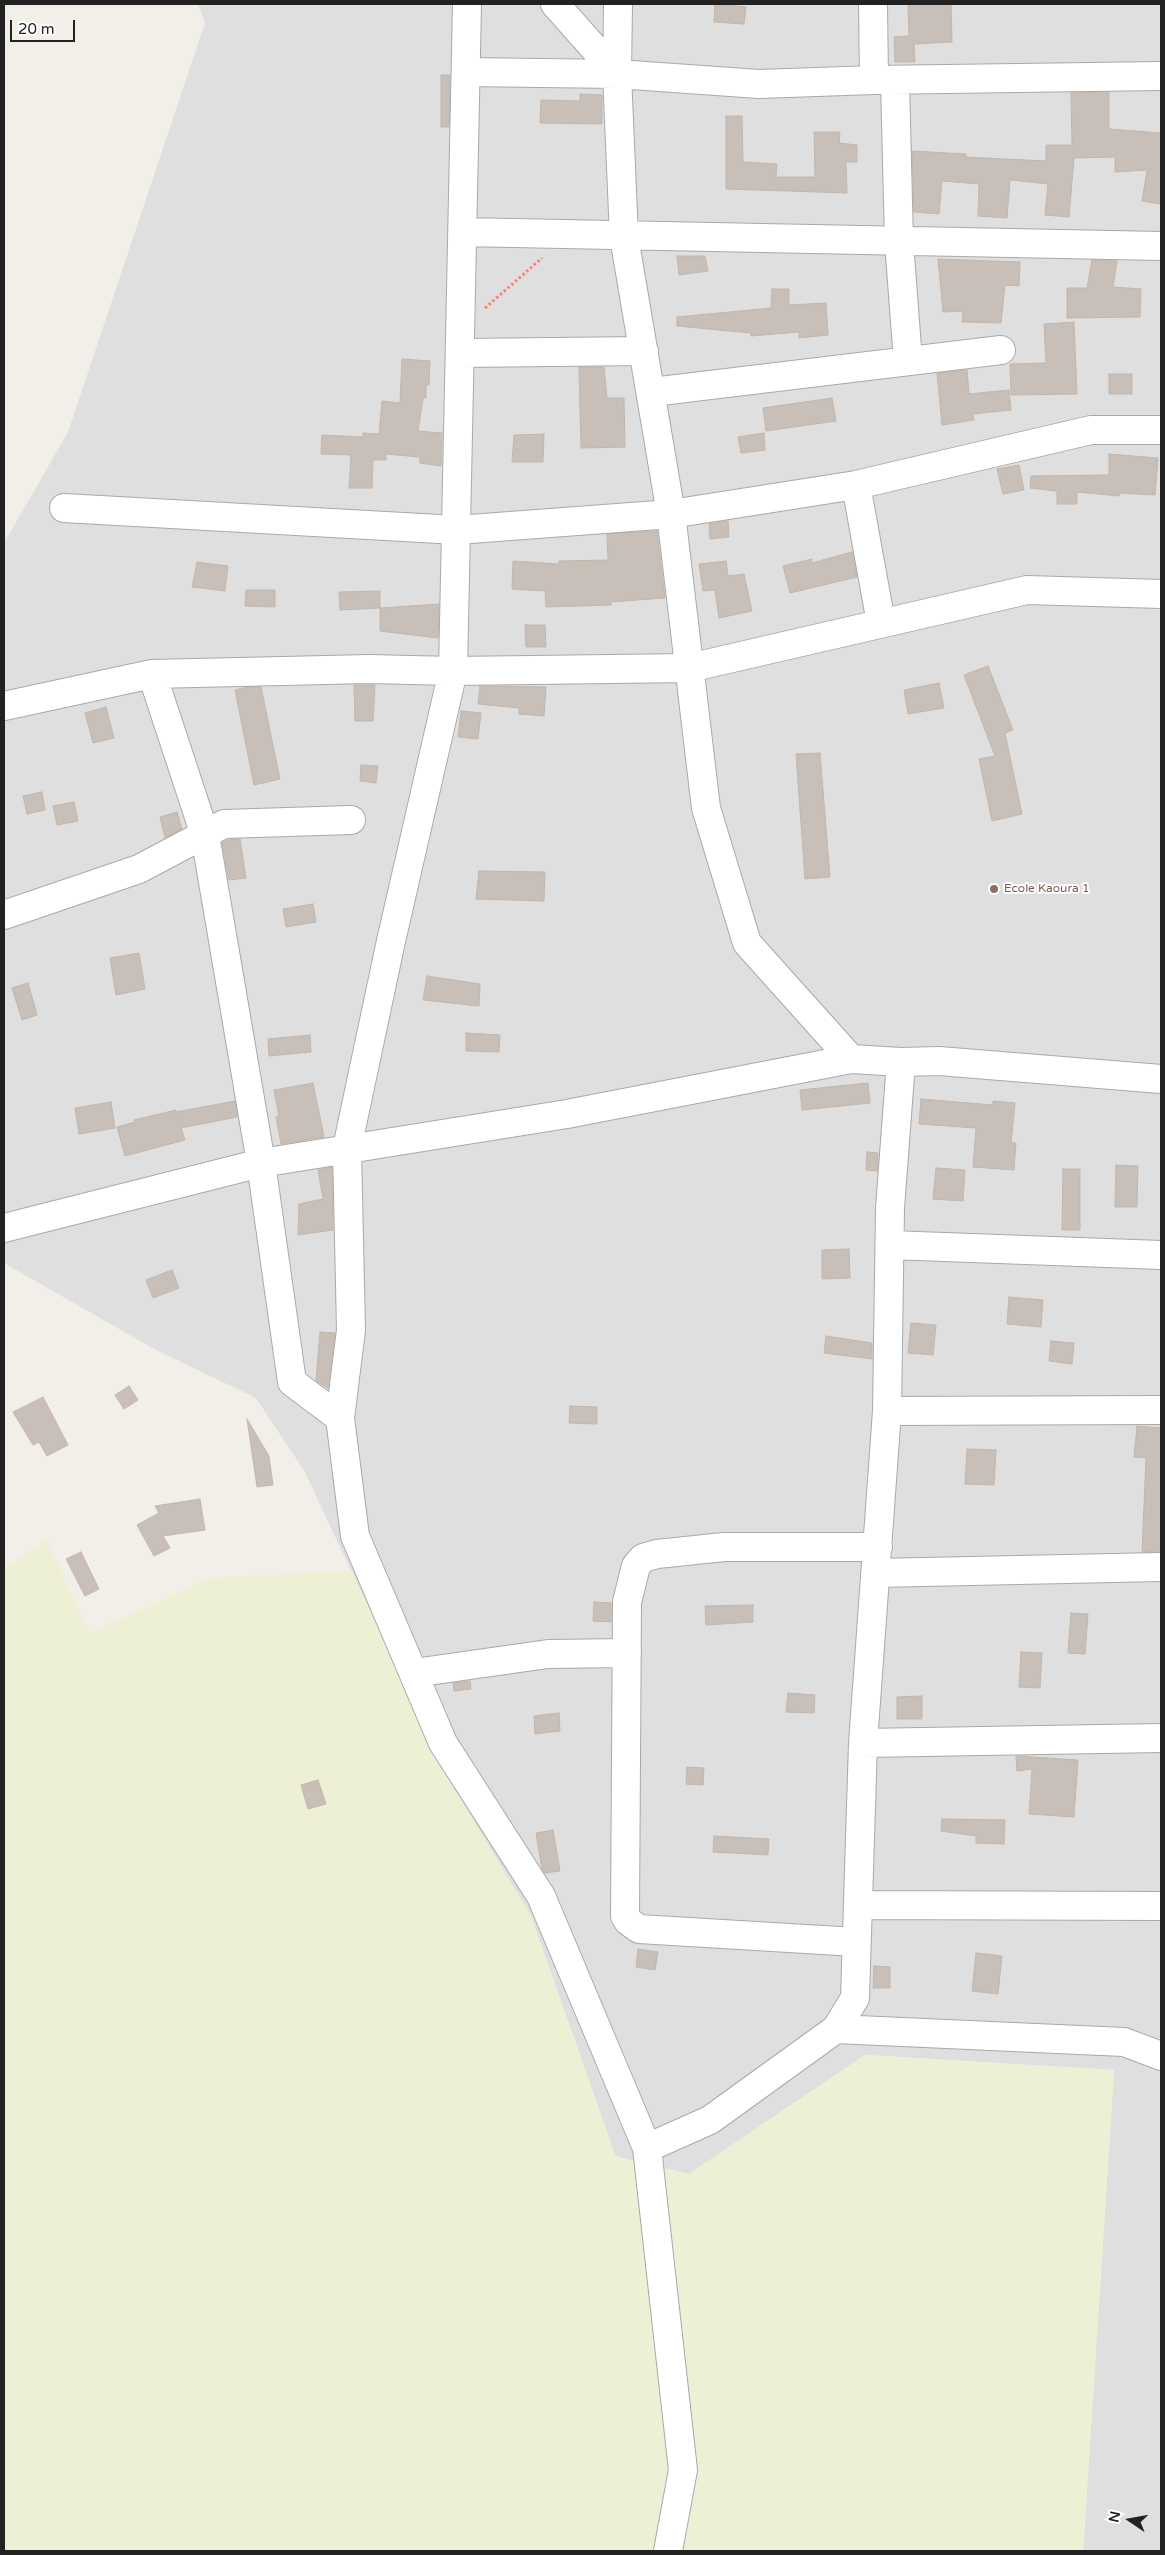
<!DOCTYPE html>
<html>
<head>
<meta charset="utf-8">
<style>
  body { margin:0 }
  #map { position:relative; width:1165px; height:2555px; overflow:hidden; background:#f2efe9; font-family:"Varela Round",sans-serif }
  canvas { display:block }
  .frame { position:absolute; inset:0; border:5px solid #222; pointer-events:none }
  .north { position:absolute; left:1105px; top:2495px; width:50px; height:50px; -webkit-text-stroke:4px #fff; paint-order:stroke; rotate:282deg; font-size:14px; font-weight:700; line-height:20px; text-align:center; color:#222 }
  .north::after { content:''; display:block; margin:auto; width:18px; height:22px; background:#222; clip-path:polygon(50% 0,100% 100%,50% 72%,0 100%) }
  .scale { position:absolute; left:10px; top:20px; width:65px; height:22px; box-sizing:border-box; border:2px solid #222; border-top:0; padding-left:6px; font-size:15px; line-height:18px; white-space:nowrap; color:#222; -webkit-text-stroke:4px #fff; paint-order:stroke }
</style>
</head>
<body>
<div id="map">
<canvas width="1165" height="2555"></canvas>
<div class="frame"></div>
<div class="north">N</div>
<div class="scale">20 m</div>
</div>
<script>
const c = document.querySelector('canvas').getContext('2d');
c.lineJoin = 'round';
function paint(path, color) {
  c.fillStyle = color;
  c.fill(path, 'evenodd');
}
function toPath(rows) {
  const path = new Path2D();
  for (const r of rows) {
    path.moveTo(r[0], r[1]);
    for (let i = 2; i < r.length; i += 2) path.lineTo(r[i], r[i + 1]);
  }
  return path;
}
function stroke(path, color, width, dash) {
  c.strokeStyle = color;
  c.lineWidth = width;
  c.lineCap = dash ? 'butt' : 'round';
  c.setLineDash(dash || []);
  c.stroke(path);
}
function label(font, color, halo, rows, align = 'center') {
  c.font = font + ' "Varela Round",sans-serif';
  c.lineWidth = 4;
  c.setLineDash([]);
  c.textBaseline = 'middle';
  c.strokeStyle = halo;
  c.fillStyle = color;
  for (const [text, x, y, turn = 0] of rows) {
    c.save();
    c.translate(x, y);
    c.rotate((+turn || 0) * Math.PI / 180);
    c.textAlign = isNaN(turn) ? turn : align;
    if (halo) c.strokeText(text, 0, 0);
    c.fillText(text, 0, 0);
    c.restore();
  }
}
paint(toPath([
  [198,4,1161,4,1161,2551,1083,2551,1114,2070,865,2055,689,2174,615,2156,531,1916,444,1772,305,1472,256,1398,154,1349,4,1263,4,543,68,432,205,23]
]), '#e0dfdf');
paint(toPath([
  [47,1540,90,1634,208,1578,352,1571,444,1772,531,1916,616,2157,689,2174,865,2055,1114,2070,1083,2551,4,2551,4,1568]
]), '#eef0d5');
const building = toPath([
  [715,4,746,7,744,24,714,22,715,4],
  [908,4,951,4,952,42,914,44,915,62,895,62,894,37,909,36,908,4],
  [441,75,450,75,449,127,441,127,441,75],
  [1109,92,1109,129,1161,133,1161,204,1142,201,1147,170,1115,172,1115,157,1074,158,1069,217,1045,215,1048,184,1010,180,1007,218,978,216,979,184,942,181,939,214,914,212,912,151,966,154,966,157,1046,161,1046,145,1072,145,1071,93,1109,92],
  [580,94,602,95,602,124,540,123,541,100,580,101,580,94],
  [726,116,742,116,743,162,777,164,776,177,815,177,814,132,840,132,839,143,857,145,857,162,846,162,847,193,726,189,726,116],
  [677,256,705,256,708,271,679,275,677,256],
  [938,259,1020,262,1019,286,1005,285,1001,323,962,322,963,311,943,312,938,259],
  [1092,260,1117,261,1113,287,1141,289,1140,317,1067,318,1067,288,1087,288,1092,260],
  [772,289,789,289,789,305,826,303,828,335,799,338,799,332,751,336,751,333,677,326,677,317,771,308,772,289],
  [1074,322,1077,394,1011,395,1010,364,1046,363,1044,324,1074,322],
  [402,359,430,361,429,385,426,385,426,398,423,398,418,431,442,433,441,466,420,463,420,457,386,454,386,460,373,460,372,488,349,488,351,455,321,454,322,435,363,437,363,433,379,434,382,401,400,403,402,359],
  [579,367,604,367,607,398,624,398,625,447,581,448,579,367],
  [967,370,969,394,1009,390,1011,410,973,414,974,420,942,425,937,373,967,370],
  [1109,374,1132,374,1132,394,1109,394,1109,374],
  [832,398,836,421,766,431,763,408,832,398],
  [764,433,765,450,741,453,738,437,764,433],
  [544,434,543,462,512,462,514,435,544,434],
  [1109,454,1158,458,1155,495,1120,493,1119,496,1077,492,1077,504,1057,504,1057,491,1030,488,1031,476,1109,475,1109,454],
  [1019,465,1024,490,1003,494,997,469,1019,465],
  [728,521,729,537,710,539,709,524,728,521],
  [657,531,665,598,611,602,611,605,546,607,545,591,512,589,513,561,559,564,559,561,608,560,607,534,657,531],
  [852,552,857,577,790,593,783,566,812,559,812,563,852,552],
  [726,561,728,576,744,574,752,611,719,618,715,590,703,591,699,564,726,561],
  [197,562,228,566,225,591,192,587,197,562],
  [246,590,275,590,275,607,245,606,246,590],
  [380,591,380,608,340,610,339,592,380,591],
  [439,604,438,638,380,631,380,608,439,604],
  [525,625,545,625,546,647,526,647,525,625],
  [988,666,1013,730,1005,733,1022,814,992,821,979,759,995,756,964,675,988,666],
  [939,683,944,708,908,714,904,690,939,683],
  [354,685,375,685,373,721,355,721,354,685],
  [480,686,546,687,544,716,519,714,519,708,478,704,480,686],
  [247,687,261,687,280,779,254,785,235,690,247,687],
  [106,707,114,738,93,743,85,713,106,707],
  [461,711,481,713,478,739,458,737,461,711],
  [820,753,830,877,805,879,796,754,820,753],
  [361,765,378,766,376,783,360,781,361,765],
  [42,792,45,810,27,814,23,796,42,792],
  [74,802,78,821,57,825,53,806,74,802],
  [177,812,182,829,165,838,160,817,177,812],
  [240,839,246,878,229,880,222,843,228,840,240,839],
  [479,871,545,872,544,901,476,899,479,871],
  [313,904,316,922,286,927,283,909,313,904],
  [139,953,145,989,116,995,110,958,139,953],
  [427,976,480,984,479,1006,423,1000,427,976],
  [28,983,37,1015,22,1020,12,988,28,983],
  [466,1033,500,1035,499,1052,466,1051,466,1033],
  [310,1035,311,1052,269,1056,268,1039,310,1035],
  [313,1083,324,1137,281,1144,276,1117,279,1116,274,1090,313,1083],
  [868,1083,870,1103,802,1110,800,1090,868,1083],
  [921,1099,993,1105,993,1101,1015,1103,1011,1143,1016,1143,1014,1170,973,1167,976,1128,919,1124,921,1099],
  [235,1101,237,1117,181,1128,185,1140,125,1156,117,1127,135,1122,134,1120,176,1110,176,1112,235,1101],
  [111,1102,115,1128,79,1134,75,1108,111,1102],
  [867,1152,878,1153,877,1171,866,1170,867,1152],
  [1116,1165,1138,1166,1137,1207,1115,1207,1116,1165],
  [332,1167,333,1230,298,1235,299,1204,323,1199,318,1170,332,1167],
  [936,1168,965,1170,963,1201,933,1199,936,1168],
  [1063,1169,1080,1169,1080,1230,1062,1230,1063,1169],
  [849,1249,850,1278,822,1279,822,1250,849,1249],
  [172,1270,179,1288,153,1298,146,1280,172,1270],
  [1009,1297,1043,1300,1041,1327,1007,1324,1009,1297],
  [911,1323,936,1325,933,1355,908,1353,911,1323],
  [320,1332,335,1333,328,1388,316,1381,320,1332],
  [826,1336,872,1343,872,1359,824,1353,826,1336],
  [1051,1341,1074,1343,1072,1364,1049,1361,1051,1341],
  [129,1386,138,1400,124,1409,115,1395,129,1386],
  [43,1397,68,1445,47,1456,39,1442,33,1445,13,1412,43,1397],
  [570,1406,597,1407,597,1424,569,1423,570,1406],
  [247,1419,269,1456,273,1485,257,1487,247,1419],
  [1137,1426,1161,1428,1161,1551,1142,1552,1146,1458,1134,1457,1137,1426],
  [967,1449,996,1450,994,1485,965,1484,967,1449],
  [200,1499,205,1530,163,1536,170,1548,154,1556,137,1525,159,1513,155,1506,200,1499],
  [81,1552,99,1589,85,1596,66,1559,81,1552],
  [594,1602,611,1603,611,1622,593,1621,594,1602],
  [753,1605,753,1622,706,1625,705,1606,753,1605],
  [1071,1613,1088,1614,1085,1654,1068,1653,1071,1613],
  [1021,1652,1042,1653,1040,1688,1019,1687,1021,1652],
  [470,1681,471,1689,454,1691,453,1683,470,1681],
  [788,1693,815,1695,814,1713,786,1712,788,1693],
  [922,1696,922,1719,897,1719,897,1697,922,1696],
  [559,1713,560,1731,535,1734,534,1716,559,1713],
  [1016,1756,1078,1760,1074,1817,1029,1814,1032,1769,1017,1771,1016,1756],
  [687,1767,704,1768,703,1785,686,1784,687,1767],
  [318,1780,326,1804,308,1809,301,1785,318,1780],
  [942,1819,1005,1820,1004,1844,976,1843,976,1836,941,1831,942,1819],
  [553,1830,560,1871,545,1873,542,1869,536,1833,553,1830],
  [714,1836,769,1839,768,1855,713,1852,714,1836],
  [638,1949,658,1952,655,1970,636,1967,638,1949],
  [976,1953,1002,1956,998,1994,972,1991,976,1953],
  [874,1966,890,1967,890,1988,873,1988,874,1966]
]);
paint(building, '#c7bfb8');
stroke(building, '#c4b6ab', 1);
const minor = toPath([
  [555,4,617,74],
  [618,4,617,74,624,237,671,514,706,808,747,943,851,1059,901,1062,890,1208,887,1411,863,1743,855,1998,836,2029,710,2120,647,2148],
  [873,4,874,80],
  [466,72,617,74,759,84,874,80,1161,76],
  [895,81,899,242,908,361],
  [463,232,1161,246],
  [461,353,644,351],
  [652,392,1001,350],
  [856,485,881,623],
  [64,508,457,530,671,514,856,485,1091,430,1161,430],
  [152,674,205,835,261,1163,292,1382,340,1418,355,1536,443,1743,541,1896,647,2148,683,2470,668,2551],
  [4,706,152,674,369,669,453,671,689,668,1027,590,1161,594],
  [4,915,139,869,224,824,351,820],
  [901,1062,939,1061,1161,1079],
  [4,1228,261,1163,567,1114,851,1059],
  [890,1245,1161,1255],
  [887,1411,1161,1410],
  [340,1418,351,1330,347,1148,391,941,453,671,467,4],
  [876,1573,1161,1567],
  [414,1673,548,1654,627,1653],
  [863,1743,1161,1738],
  [858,1905,1161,1906],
  [856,1942,639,1929,628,1921,625,1916,627,1602,636,1566,643,1558,657,1554,724,1547,878,1547],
  [836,2029,1124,2042,1161,2056]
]);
stroke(minor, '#a9a9a9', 30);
stroke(toPath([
  [485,308,542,258]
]), '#fa8072', 3, [2.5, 2.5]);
stroke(minor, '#fff', 28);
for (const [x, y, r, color] of [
  [994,889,5,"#8d6e63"]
]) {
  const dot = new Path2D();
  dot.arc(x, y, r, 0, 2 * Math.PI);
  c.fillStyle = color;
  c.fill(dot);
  stroke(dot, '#fff', 2);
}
label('12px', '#785e54', '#fff', [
  ["Ecole Kaoura 1",1004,889]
], 'left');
</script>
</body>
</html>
